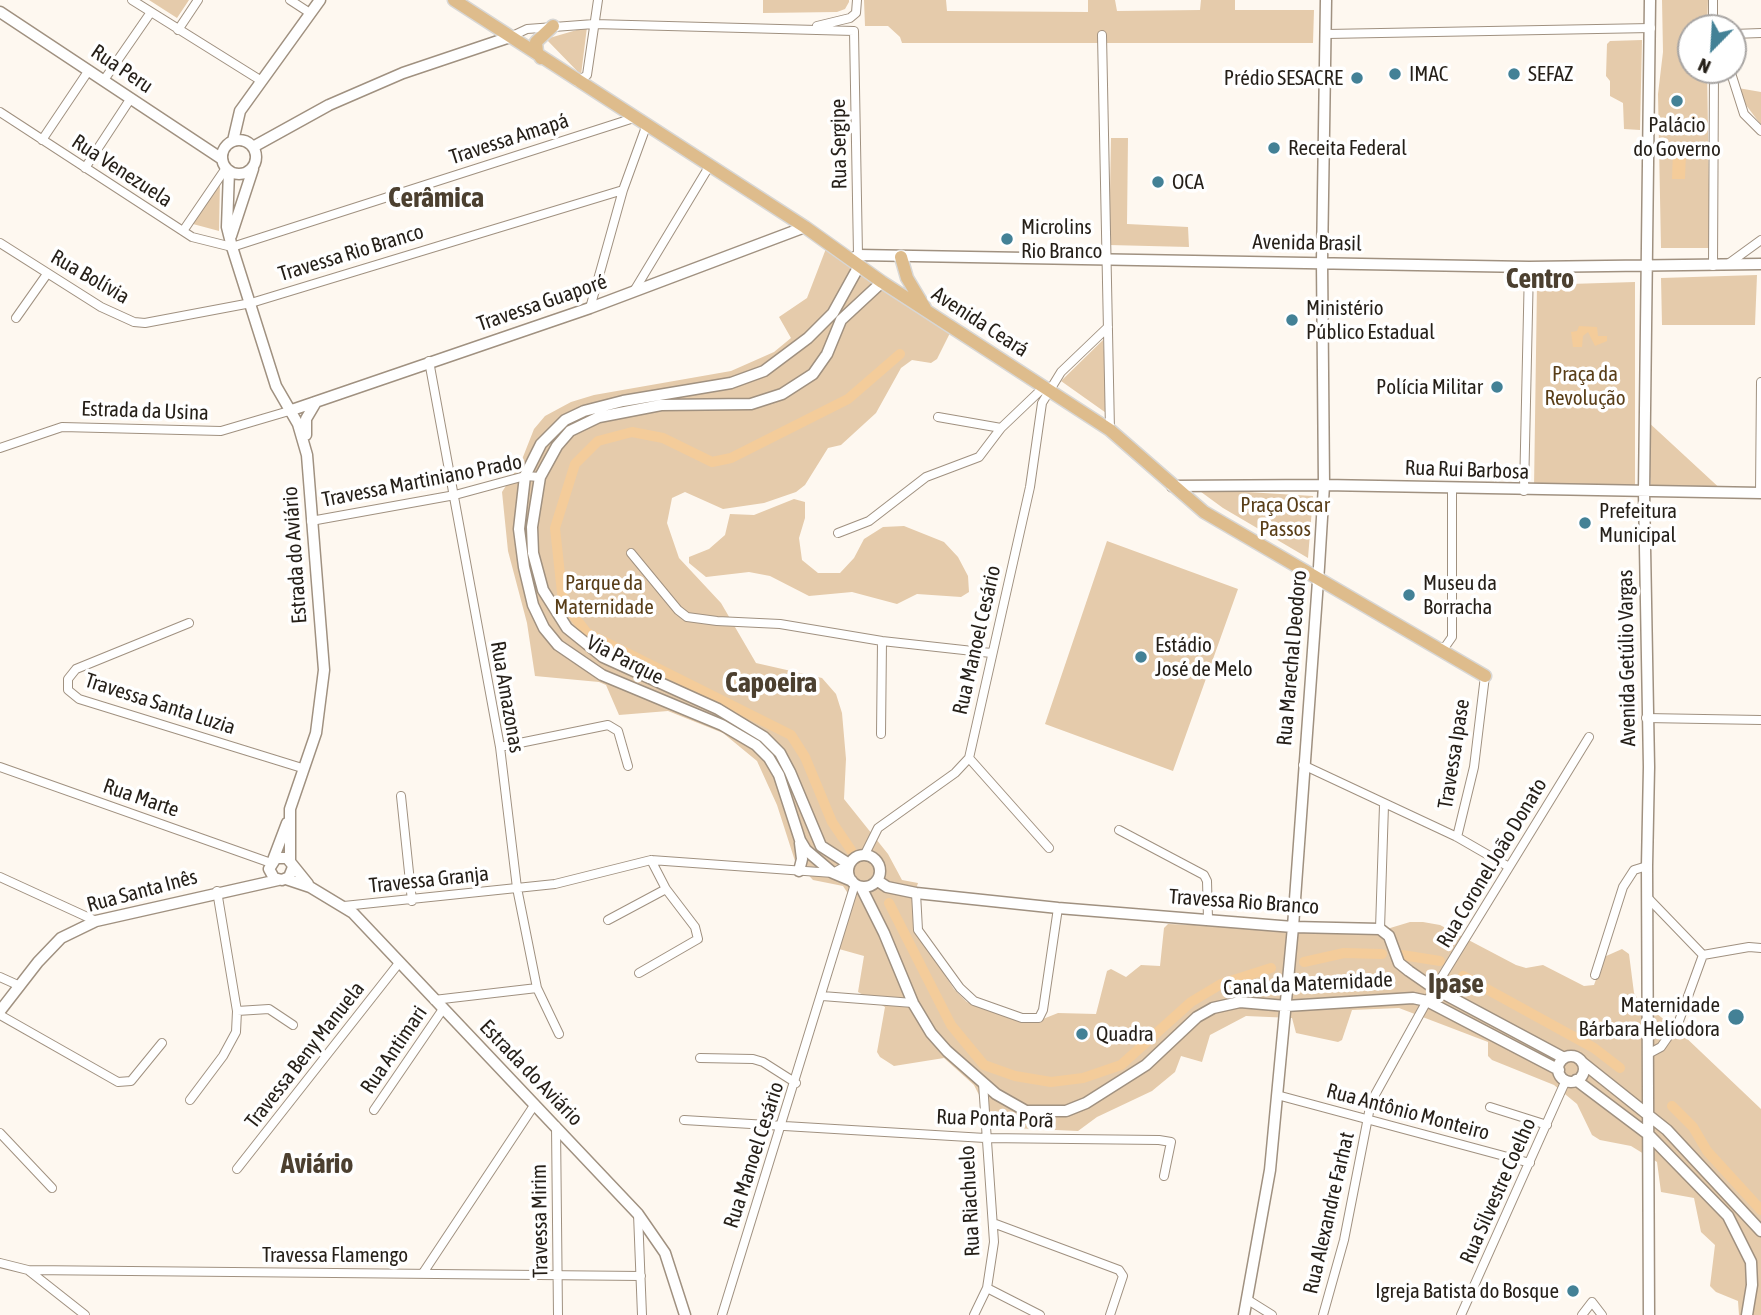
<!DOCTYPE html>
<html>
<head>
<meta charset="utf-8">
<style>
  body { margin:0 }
  #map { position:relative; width:1761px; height:1315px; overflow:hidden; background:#fef8f0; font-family:"Asap Condensed",sans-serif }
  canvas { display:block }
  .north { position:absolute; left:1677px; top:14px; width:70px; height:70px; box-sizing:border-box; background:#fff; border:2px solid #a8a5a3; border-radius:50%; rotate:204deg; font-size:19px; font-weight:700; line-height:28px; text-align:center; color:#251f18 }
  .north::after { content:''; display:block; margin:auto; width:24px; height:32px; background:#438196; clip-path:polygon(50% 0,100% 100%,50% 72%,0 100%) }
</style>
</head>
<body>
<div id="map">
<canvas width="1761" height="1315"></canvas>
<div class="north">N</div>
</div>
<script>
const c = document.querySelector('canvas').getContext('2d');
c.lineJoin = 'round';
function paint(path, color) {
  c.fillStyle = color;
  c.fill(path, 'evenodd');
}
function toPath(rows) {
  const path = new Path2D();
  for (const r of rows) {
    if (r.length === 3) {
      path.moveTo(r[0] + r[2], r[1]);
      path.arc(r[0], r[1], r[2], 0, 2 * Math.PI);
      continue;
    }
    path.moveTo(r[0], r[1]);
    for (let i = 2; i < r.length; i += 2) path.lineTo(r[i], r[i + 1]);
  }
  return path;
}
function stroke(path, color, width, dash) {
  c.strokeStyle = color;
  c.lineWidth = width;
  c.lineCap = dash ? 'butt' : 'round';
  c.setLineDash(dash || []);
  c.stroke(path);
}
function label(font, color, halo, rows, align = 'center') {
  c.font = font + ' "Asap Condensed",sans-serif';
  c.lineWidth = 7;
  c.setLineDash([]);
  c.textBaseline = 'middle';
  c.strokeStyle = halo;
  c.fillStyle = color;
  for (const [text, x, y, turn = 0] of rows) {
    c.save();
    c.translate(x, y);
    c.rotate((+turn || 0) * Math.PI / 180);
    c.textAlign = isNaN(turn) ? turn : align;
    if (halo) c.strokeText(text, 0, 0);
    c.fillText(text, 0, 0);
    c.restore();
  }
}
paint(toPath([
  [149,0,189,0,177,18],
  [763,0,849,0,849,2,845,9,837,12,763,13],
  [864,0,946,0,947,11,1088,12,1088,0,1115,0,1117,11,1200,10,1201,0,1235,0,1235,10,1314,10,1313,43,902,43,900,37,888,26,865,26],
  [1662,0,1708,0,1707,28,1691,28,1691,70,1707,70,1710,248,1661,248,1658,94,1663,52],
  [587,27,581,75,546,39],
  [1642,40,1640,130,1624,129,1623,103,1610,96,1610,81,1606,76,1607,44,1610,41],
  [1738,88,1761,92,1761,125,1743,101],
  [1111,138,1128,138,1127,224,1188,227,1189,247,1109,245],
  [220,179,219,231,193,224],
  [827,246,950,333,937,359,931,363,912,360,901,368,876,413,841,445,828,448,805,485,796,492,764,503,723,509,685,492,672,498,667,523,679,558,721,603,756,663,822,678,836,694,842,713,846,759,844,799,888,854,902,880,918,883,913,898,916,930,954,989,967,1002,1002,1015,1038,1021,1058,1013,1096,1014,1107,971,1111,969,1126,977,1141,965,1160,966,1164,928,1168,924,1377,932,1410,922,1423,922,1440,925,1516,965,1526,968,1543,965,1584,986,1594,985,1604,957,1622,949,1629,954,1634,993,1638,999,1680,1032,1761,1109,1761,1315,1739,1315,1738,1301,1716,1292,1710,1286,1715,1245,1701,1232,1694,1198,1661,1192,1657,1162,1631,1146,1600,1140,1592,1135,1577,1104,1554,1085,1492,1060,1488,1056,1488,1042,1399,1008,1352,1010,1342,1040,1338,1042,1296,1033,1292,1018,1246,1016,1210,1035,1202,1062,1181,1056,1175,1072,1152,1091,1097,1117,1078,1131,991,1127,987,1111,974,1085,944,1058,894,1066,880,1057,877,1052,885,1007,858,992,864,956,839,949,853,901,843,886,813,880,795,861,777,805,757,761,723,733,668,711,619,715,606,685,599,682,535,676,527,623,508,551,502,492,521,462,534,429,545,416,571,402,594,395,731,371,774,352,791,338,779,317,807,298],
  [1757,275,1755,325,1662,325,1661,278],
  [1635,282,1635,489,1534,488,1537,285],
  [1103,340,1109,415,1061,381],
  [1646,420,1725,493,1651,490],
  [1197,489,1313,496,1308,558,1223,508],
  [794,499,805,502,805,518,799,538,802,560,818,573,840,573,854,558,864,539,883,527,904,526,944,542,958,557,968,576,969,592,961,597,917,594,897,604,852,592,809,596,770,576,749,572,706,577,689,563,689,557,709,549,725,535,730,514,754,515],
  [1107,541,1238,589,1173,771,1045,724]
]), '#e5cbab');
paint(toPath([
  [1673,152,1686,153,1685,179,1672,179],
  [1579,326,1597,327,1598,336,1607,336,1607,341,1595,346,1588,332,1583,336,1582,347,1573,347,1571,332,1577,331]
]), '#f4cc9a');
stroke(toPath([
  [851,850,832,822,805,757,791,735,587,633,563,602,555,528,575,464,598,441,632,432,663,438,712,462,731,458,848,399,900,354],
  [889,903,951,1025,984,1065,1015,1076,1051,1082,1083,1078,1121,1065,1191,1002,1221,984,1271,968],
  [1402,955,1440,961],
  [1304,962,1344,953,1382,954],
  [1463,976,1594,1048,1620,1068],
  [1672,1106,1693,1127,1707,1151,1761,1210]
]), '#f4cc9a', 10);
const street = toPath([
  [132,0,260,80],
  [290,0,310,13],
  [817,26,850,18,856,13,857,0],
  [1713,28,1713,0],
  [178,30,198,0],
  [1327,34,1651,28],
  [1733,34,1761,33],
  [1102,35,1110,430],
  [510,37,527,29,594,24,854,31,858,255],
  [1730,70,1744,114,1761,131],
  [104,80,151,12],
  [577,82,587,75,598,0],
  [0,112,192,237,232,247,637,117],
  [42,140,89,70],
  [85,168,131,98],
  [183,231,226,168],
  [0,243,101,307,134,322,145,323,251,303,623,190],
  [1728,264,1761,240],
  [1713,266,1714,70],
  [634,291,710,165],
  [590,308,623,190,647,124],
  [16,318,47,274],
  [429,361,500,747,517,888,537,988,559,1034],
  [938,417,1001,428],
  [0,448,62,427,221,431,289,411],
  [1524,491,1529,267],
  [1760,493,1761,382],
  [311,521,455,495,525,476,540,477],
  [838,533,869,521,926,477,979,457,1001,428,1044,387],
  [631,553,678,610,687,617,717,621,780,624,882,641,991,653],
  [189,623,76,669,68,679,68,690,79,699,302,768],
  [1438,647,1445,647,1452,637,1452,489],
  [1646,718,1761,720],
  [881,734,882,641],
  [500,747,608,725,618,731,628,766],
  [969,758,1049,848],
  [1303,765,1457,837,1509,867],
  [0,767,271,863],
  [401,796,412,901],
  [1119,830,1204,875,1207,881,1208,919],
  [1457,837,1474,767,1485,676],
  [865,854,878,828,955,773,969,758,1030,487,1042,403,1061,372,1108,327],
  [0,877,96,921],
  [916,893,918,930,960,988,974,1001,1022,1018,1039,1018,1043,1010,1058,908],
  [1648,898,1703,955,1749,947,1761,948],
  [344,906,555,884,651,860,833,873,849,864],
  [608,920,666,889],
  [1380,929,1384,805],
  [639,973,698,939,695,927,666,889,651,860],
  [1595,975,1623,887,1634,870,1647,866],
  [0,977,20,986],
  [822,996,913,1003],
  [434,1000,537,988],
  [237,1011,269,1009,293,1025],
  [0,1015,118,1082,131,1081,162,1043],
  [1648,1054,1661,1047,1679,1021,1703,955],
  [700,1058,753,1059,763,1062,796,1083],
  [1277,1095,1530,1163],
  [190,1100,223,1056,236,1032,237,1011,217,891],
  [1490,1107,1547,1125],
  [374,1110,443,1009],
  [684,1120,985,1138,1159,1140,1171,1142,1164,1176],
  [556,1126,558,1315],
  [0,1133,52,1188],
  [237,1169,399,963],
  [638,1214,642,1315],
  [993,1223,1119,1270,1123,1276,1110,1315],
  [0,1263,28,1270,85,1315],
  [28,1270,641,1276],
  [423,1273,535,1104],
  [987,1288,1040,1315],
  [1248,1300,1272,1315],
  [722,1315,855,884],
  [974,1315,987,1288,994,1242,983,1083],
  [1323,1315,1344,1240,1371,1102,1427,1001,1589,737],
  [1461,1315,1566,1080],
  [1582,1315,1592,1302,1602,1315]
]);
const secondary = toPath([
  [0,12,222,159],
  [239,157,17],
  [233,141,240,111,320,0],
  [253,147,329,105,403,73,510,37],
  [229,171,227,227,232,247,276,386,298,424,307,455,324,670,316,733,290,809,290,860],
  [231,236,253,169],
  [853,259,858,255,1529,267,1761,264],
  [289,411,590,308,805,227],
  [306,435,306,419,316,402],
  [1172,486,1324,485,1761,493],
  [864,871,16],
  [273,860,287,823],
  [849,864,821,846,790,772,780,753,764,737,718,709,603,657,567,628,543,590,533,553,532,527,540,477,557,446,570,431,599,417,661,405,751,404,782,394,813,374,827,354,841,320,882,282],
  [293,867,289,877,282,880,274,878,269,869,276,858,287,858,308,884],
  [799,871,802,859,800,843],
  [286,879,310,887,353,913,638,1214,665,1253,685,1315],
  [852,881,833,873,806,850,800,840,779,775,769,758,756,745,722,725,602,675,558,645,544,628,533,605,524,567,519,529,525,476,541,444,565,420,584,411,623,401,731,383,764,371,808,338,833,313,859,266],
  [878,881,887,887,916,893,1058,908,1293,927,1380,929,1389,936,1399,963,1409,971,1435,989,1564,1058],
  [861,887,884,933,913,1003,931,1033,947,1051,996,1094,1026,1111,1066,1111,1086,1103,1146,1065,1197,1017,1213,1008,1240,1002,1286,1006,1413,998,1427,1001,1559,1070],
  [0,1011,38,962,61,938,96,921,278,880],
  [1571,1069,13],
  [1583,1063,1667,1130,1761,1231],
  [1576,1080,1649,1135,1728,1216,1751,1262,1752,1285,1747,1315],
  [1244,1315,1270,1170,1293,927,1319,567,1324,485,1322,261,1326,0],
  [1649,1315,1647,866,1649,767,1644,492,1650,0]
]);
const primary = toPath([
  [454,0,805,227,882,282,1110,430,1204,512,1485,676],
  [541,58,537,52,536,42,553,26],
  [901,257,907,278,925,308]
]);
stroke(street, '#a09180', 10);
stroke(secondary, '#a09180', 13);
stroke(primary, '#d8d7d5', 15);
stroke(street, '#fff', 8);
stroke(secondary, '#fff', 10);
stroke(primary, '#debc8c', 12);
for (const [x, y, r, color] of [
  [1395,74,7,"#438196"],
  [1514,74,7,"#438196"],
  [1357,78,7,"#438196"],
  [1677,101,7,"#438196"],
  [1274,148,7,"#438196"],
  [1158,182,7,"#438196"],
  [1007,239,7,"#438196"],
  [1292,320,7,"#438196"],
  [1497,387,7,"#438196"],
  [1585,523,7,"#438196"],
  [1409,595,7,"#438196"],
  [1141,657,7,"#438196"],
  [1736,1017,9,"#438196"],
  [1082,1034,7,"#438196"],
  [1573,1291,7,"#438196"]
]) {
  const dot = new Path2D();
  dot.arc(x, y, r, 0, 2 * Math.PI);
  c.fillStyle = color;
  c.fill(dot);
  stroke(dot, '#fff', 2.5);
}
label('21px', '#251f18', '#fff', [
  ["Rua Peru",122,69,34],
  ["Travessa Amapá",509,139,-18],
  ["Rua Sergipe",839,144,-91],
  ["Rua Venezuela",122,171,33],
  ["Avenida Brasil",1307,243,1],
  ["Travessa Rio Branco",351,253,-17],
  ["Rua Bolívia",90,277,30],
  ["Travessa Guaporé",542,303,-19],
  ["Avenida Ceará",980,322,33],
  ["Estrada da Usina",145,411,2],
  ["Rua Rui Barbosa",1467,470,2],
  ["Travessa Martiniano Prado",422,481,-11],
  ["Estrada do Aviário",295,555,-94],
  ["Rua Manoel Cesário",977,640,-77],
  ["Rua Marechal Deodoro",1292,658,-85],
  ["Avenida Getúlio Vargas",1627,658,-91],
  ["Via Parque",625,660,27],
  ["Rua Amazonas",507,697,80],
  ["Travessa Santa Luzia",160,704,18],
  ["Travessa Ipase",1454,754,-81],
  ["Rua Marte",141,798,19],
  ["Rua Coronel João Donato",1492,863,-59],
  ["Travessa Granja",429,880,-6],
  ["Rua Santa Inês",142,891,-15],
  ["Travessa Rio Branco",1244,902,4],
  ["Canal da Maternidade",1308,984,-3],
  ["Rua Antimari",394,1050,-56],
  ["Travessa Beny Manuela",305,1055,-52],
  ["Estrada do Aviário",531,1073,46],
  ["Rua Antônio Monteiro",1408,1112,15],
  ["Rua Ponta Porã",995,1119,2],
  ["Rua Manoel Cesário",754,1155,-72],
  ["Rua Silvestre Coelho",1498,1191,-66],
  ["Rua Riachuelo",970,1201,-93],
  ["Rua Alexandre Farhat",1329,1213,-77],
  ["Travessa Mirim",540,1221,-91],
  ["Travessa Flamengo",335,1255]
]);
label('21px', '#251f18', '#fff', [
  ["IMAC",1409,74],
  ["SEFAZ",1528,74],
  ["Prédio SESACRE",1343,78,"right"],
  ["Palácio",1677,125,"center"],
  ["do Governo",1677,149,"center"],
  ["Receita Federal",1288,148],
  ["OCA",1172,182],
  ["Microlins",1021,227],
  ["Rio Branco",1021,251],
  ["Ministério",1306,308],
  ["Público Estadual",1306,332],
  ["Polícia Militar",1483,387,"right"],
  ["Prefeitura",1599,511],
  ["Municipal",1599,535],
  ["Museu da",1423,583],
  ["Borracha",1423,607],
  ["Estádio",1155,645],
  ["José de Melo",1155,669],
  ["Maternidade",1720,1005,"right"],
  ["Bárbara Heliodora",1720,1029,"right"],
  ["Quadra",1096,1034],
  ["Igreja Batista do Bosque",1559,1291,"right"]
], 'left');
label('21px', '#593e18', '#fff', [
  ["Praça da",1585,374],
  ["Revolução",1585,398],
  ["Praça Oscar",1285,505],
  ["Passos",1285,529],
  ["Parque da",604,583],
  ["Maternidade",604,607]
]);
label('bold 28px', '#4c4030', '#fff', [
  ["Cerâmica",436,198],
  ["Centro",1540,279],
  ["Capoeira",771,683],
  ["Ipase",1456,984],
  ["Aviário",317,1164]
]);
</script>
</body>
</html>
